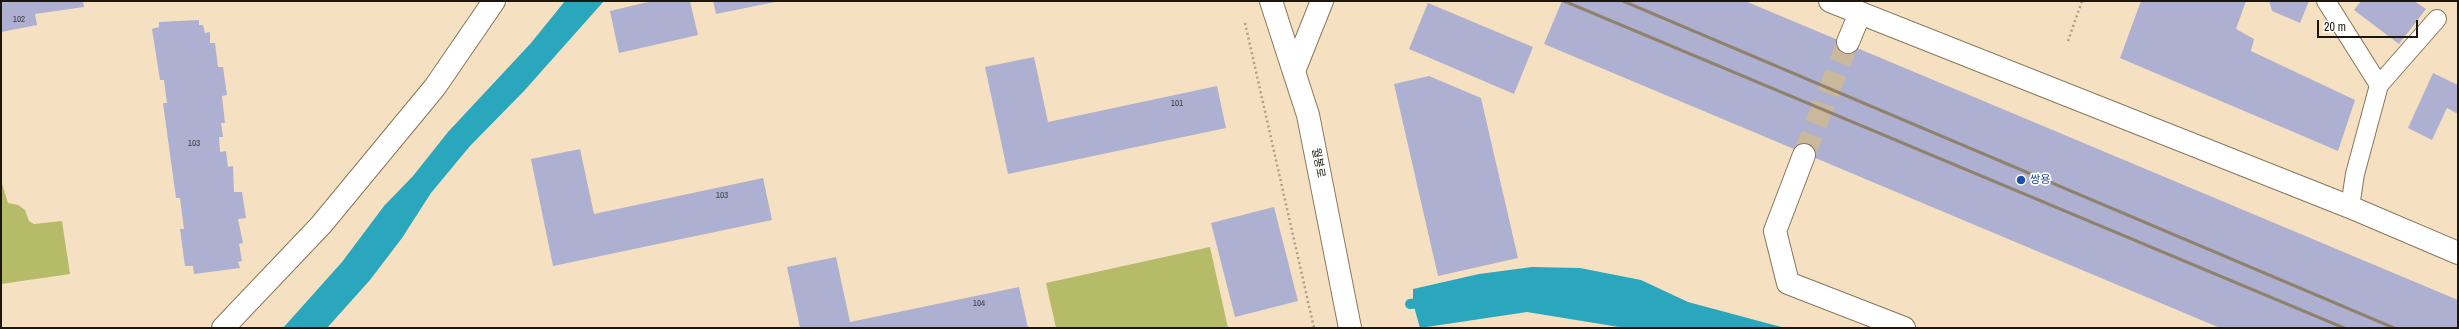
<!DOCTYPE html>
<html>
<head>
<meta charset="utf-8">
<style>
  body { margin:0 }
  #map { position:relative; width:2459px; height:329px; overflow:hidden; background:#f5e1c2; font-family:"Archivo Narrow",sans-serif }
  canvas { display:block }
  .frame { position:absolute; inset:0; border:2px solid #1d160b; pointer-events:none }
  .scale { position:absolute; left:2317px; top:20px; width:101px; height:18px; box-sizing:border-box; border:2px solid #1d160b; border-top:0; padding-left:5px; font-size:12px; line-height:14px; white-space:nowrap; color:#1d160b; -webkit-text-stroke:3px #fff; paint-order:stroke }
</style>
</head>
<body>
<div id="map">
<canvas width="2459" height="329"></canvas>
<div class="frame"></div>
<div class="scale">20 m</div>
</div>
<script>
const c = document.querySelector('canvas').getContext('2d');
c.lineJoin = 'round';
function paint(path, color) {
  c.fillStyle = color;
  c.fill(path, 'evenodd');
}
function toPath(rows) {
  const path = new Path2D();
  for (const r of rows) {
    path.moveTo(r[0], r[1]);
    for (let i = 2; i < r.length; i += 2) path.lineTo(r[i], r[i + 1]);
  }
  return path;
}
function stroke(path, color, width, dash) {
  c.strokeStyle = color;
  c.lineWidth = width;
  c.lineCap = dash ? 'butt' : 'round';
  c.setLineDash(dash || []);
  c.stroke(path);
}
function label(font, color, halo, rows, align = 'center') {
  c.font = font + ' "Archivo Narrow","Noto Sans KR",sans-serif';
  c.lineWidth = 3.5;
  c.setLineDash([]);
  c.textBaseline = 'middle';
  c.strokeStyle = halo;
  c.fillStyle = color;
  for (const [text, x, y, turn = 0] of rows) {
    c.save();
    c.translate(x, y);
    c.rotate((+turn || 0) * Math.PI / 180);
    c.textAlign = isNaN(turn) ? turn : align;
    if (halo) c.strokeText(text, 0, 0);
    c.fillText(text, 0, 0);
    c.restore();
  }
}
paint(toPath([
  [1,180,8,203,18,205,25,210,29,221,34,224,62,221,70,274,1,284],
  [1210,247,1228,328,1056,328,1046,283]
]), '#b5bb69');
paint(toPath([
  [565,1,604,1,524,91,470,146,431,193,402,238,370,280,327,328,283,328,342,262,384,206,413,176,448,132,531,43],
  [1532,267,1580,268,1641,280,1688,302,1785,328,1625,328,1527,312,1420,328,1413,303,1413,289,1479,274]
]), '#2ba7bd');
stroke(toPath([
  [1410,304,1426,302]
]), '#2ba7bd', 10);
paint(toPath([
  [1,1,83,1,84,7,35,14,37,25,1,32],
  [652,1,690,1,698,35,619,53,610,11],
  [713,1,775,1,775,2,716,14],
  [1562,1,1745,1,2458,300,2458,328,2220,328,1544,44],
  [2141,1,2246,1,2236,29,2254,39,2251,51,2355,100,2338,151,2120,58],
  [2269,1,2309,1,2300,23,2272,11],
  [2361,1,2414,1,2426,9,2399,44,2354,10],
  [1428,3,1533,47,1514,94,1409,49],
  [199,20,199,25,203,25,205,33,210,32,210,43,215,43,218,67,223,67,227,95,222,96,225,123,221,123,223,137,219,137,220,152,226,151,228,167,233,166,234,192,242,192,246,218,238,219,243,243,239,244,242,261,238,262,240,268,194,274,193,266,185,266,180,229,184,229,180,198,176,198,163,103,167,103,164,80,160,80,152,29,159,27,159,22],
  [1034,57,1048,122,1217,86,1226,128,1008,174,985,67],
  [2433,73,2458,85,2458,114,2447,108,2432,140,2408,128],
  [1429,76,1481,98,1518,258,1438,276,1394,84],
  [580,149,594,214,763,178,772,220,553,266,531,159],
  [1274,207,1298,301,1235,317,1211,223],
  [836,257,850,322,1019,287,1028,328,800,328,787,267]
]), '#adb0d0');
stroke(toPath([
  [1804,155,1848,42]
]), '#cab89d', 22, [22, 11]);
const lane = toPath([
  [2326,1,2379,85],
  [2350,207,2355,174,2379,85,2437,19]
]);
const street = toPath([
  [1830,1,2350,207,2458,253],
  [1848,42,1860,13],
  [1294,71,1322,1],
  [1804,155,1775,231,1788,283,1904,328],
  [223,328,321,225,435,87,494,1]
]);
const secondary = toPath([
  [1271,1,1308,115,1350,328]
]);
stroke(lane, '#89765a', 20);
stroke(street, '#89765a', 24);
stroke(secondary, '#89765a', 24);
stroke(toPath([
  [1245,23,1314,328],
  [2068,41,2082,1]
]), '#af9f87', 2.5, [2, 3]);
stroke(lane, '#fff', 18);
stroke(street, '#fff', 22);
stroke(secondary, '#fff', 22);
stroke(toPath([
  [1564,1,2344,328],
  [1623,1,2394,328]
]), '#8f816c', 3);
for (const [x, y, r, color] of [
  [2021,180,5,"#1a4fb4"]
]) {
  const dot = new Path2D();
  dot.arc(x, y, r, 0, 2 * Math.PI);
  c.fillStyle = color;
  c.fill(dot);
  stroke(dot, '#fff', 1.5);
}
label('9px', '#413c3c', null, [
  ["102",19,20],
  ["101",1177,104],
  ["103",194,144],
  ["103",722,196],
  ["104",979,304]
]);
label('11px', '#1d160b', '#fff', [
  ["월봉로",1318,163,79]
]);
label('11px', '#164399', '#fff', [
  ["쌍용",2030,180]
], 'left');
</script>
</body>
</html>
